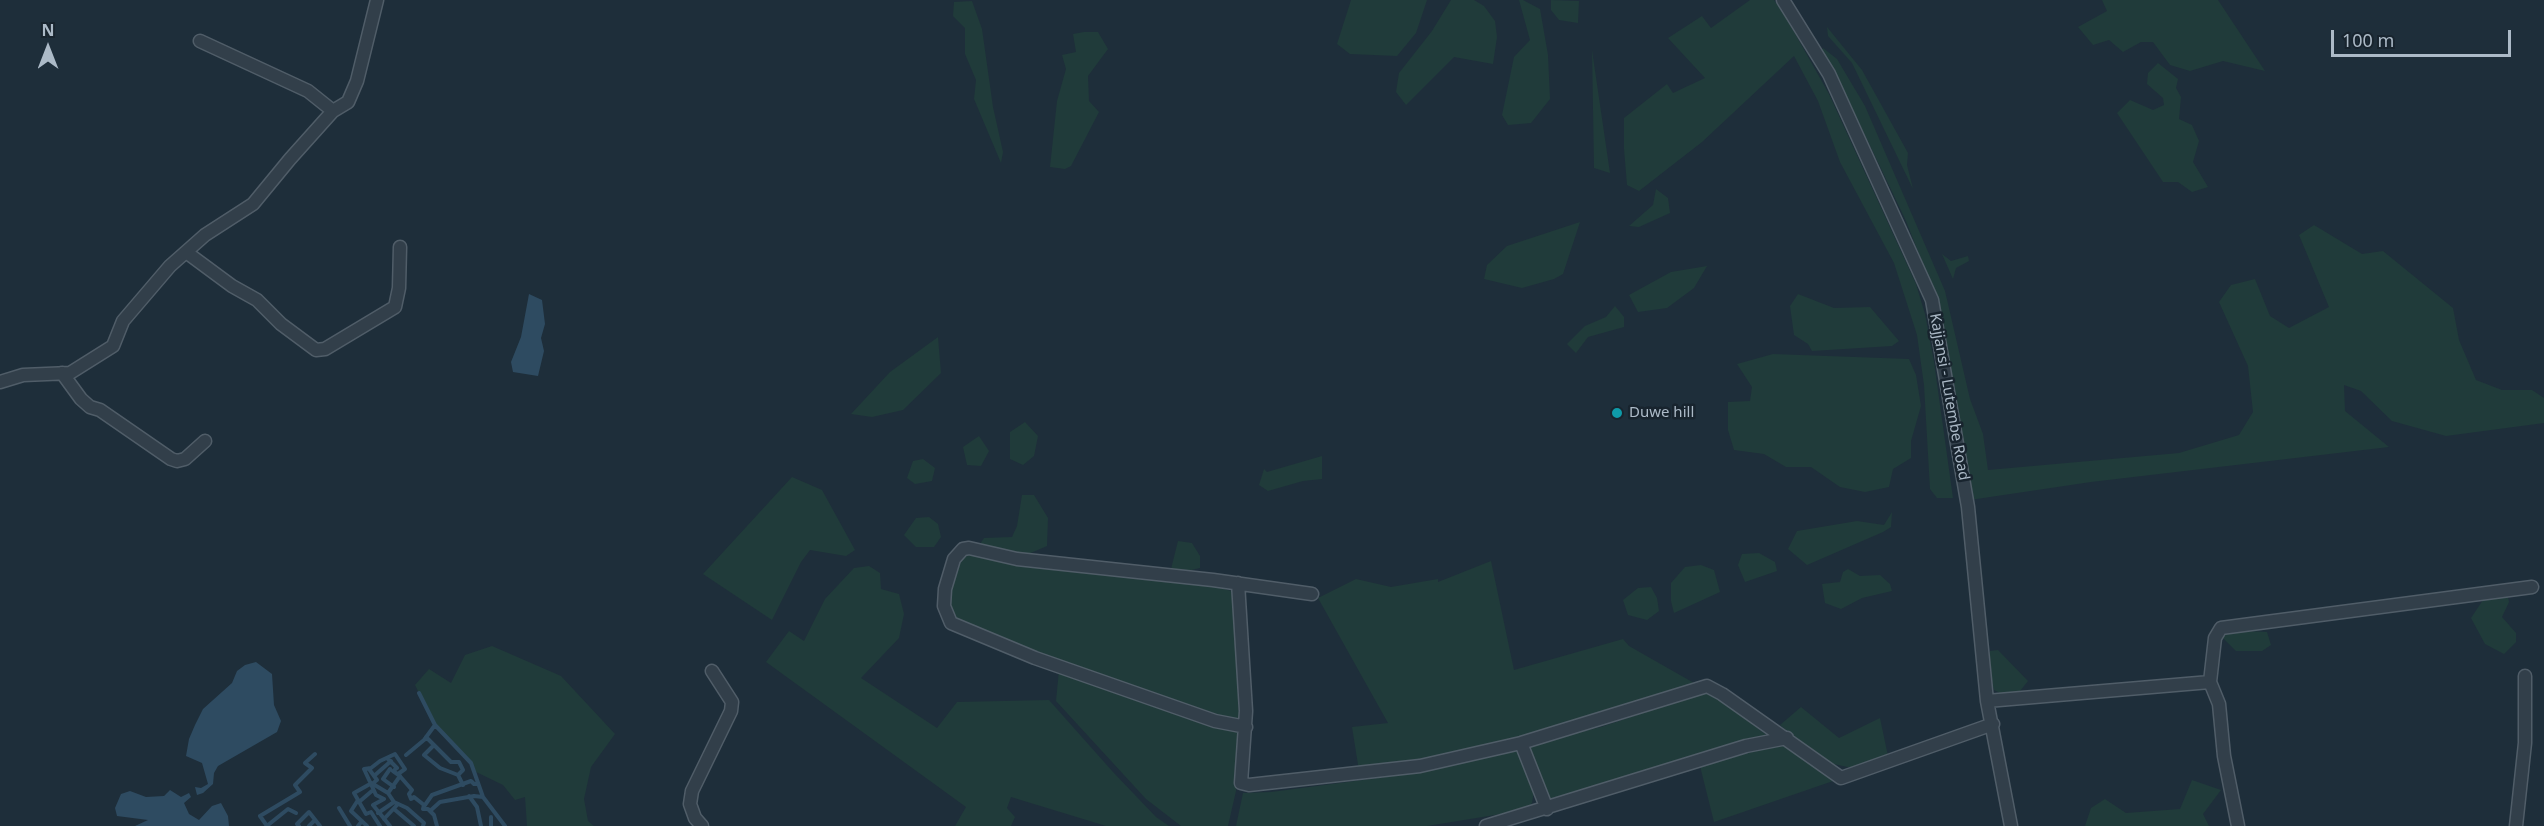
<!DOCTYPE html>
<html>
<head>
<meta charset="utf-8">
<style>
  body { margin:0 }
  #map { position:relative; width:2544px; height:826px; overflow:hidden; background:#1e2e3a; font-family:"Noto Sans",sans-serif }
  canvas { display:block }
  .north { position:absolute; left:18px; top:18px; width:60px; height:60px; -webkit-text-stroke:4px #18242e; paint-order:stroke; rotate:0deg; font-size:16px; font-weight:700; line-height:24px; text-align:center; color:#acbac7 }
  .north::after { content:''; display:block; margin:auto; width:21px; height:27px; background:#acbac7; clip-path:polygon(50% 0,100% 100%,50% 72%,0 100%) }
  .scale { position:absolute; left:2331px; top:30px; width:180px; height:27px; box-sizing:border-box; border:3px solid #acbac7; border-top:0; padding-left:8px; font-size:18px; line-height:21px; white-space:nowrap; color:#acbac7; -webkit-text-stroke:4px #18242e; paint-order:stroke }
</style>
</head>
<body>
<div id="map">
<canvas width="2544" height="826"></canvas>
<div class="north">N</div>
<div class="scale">100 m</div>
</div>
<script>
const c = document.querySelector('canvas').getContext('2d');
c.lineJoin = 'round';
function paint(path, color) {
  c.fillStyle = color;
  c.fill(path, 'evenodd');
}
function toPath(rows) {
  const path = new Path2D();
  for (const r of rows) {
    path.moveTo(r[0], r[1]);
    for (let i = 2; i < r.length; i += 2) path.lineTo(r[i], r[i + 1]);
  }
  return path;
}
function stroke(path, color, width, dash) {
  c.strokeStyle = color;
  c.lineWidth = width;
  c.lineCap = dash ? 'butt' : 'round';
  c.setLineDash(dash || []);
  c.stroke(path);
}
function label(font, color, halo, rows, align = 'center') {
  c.font = font + ' "Noto Sans",sans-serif';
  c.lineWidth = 5;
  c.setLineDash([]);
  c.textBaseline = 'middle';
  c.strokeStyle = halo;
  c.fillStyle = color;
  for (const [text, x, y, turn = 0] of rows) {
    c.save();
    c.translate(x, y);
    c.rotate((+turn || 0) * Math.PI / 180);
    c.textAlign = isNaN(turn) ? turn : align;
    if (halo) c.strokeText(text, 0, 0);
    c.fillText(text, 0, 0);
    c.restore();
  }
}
paint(toPath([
  [1351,0,1427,0,1416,33,1397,56,1350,54,1337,44],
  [1451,0,1474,0,1484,6,1495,21,1497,37,1493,64,1454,57,1406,105,1396,92,1399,73,1432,31],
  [1519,0,1523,0,1540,9,1548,55,1550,99,1531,123,1508,125,1502,115,1514,57,1530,40],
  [1551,0,1579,1,1578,23,1559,20,1551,10],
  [1750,0,1774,0,1784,14,1829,94,1916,284,1925,314,1934,362,1953,498,1937,498,1930,489,1924,385,1917,335,1894,263,1840,162,1818,101,1794,56,1702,142,1639,191,1627,185,1624,149,1624,118,1667,84,1673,93,1705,78,1668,38,1702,16,1711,28],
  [2102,0,2218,0,2265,71,2223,61,2190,71,2170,65,2153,42,2141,42,2123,52,2109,40,2093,45,2078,27,2107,11],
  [972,1,982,29,993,107,1003,152,1001,163,974,99,976,80,965,54,965,28,953,16,954,2],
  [1827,27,1862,70,1908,153,1907,165,1913,189,1852,63,1828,36],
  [1084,32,1098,32,1108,49,1088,76,1089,101,1099,112,1071,166,1065,169,1050,167,1057,101,1066,69,1062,55,1076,52,1073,34],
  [1823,48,1837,59,1865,106,1945,291,1970,399,1983,434,1988,470,2179,453,2239,435,2253,412,2248,366,2219,302,2231,285,2255,279,2270,316,2289,328,2329,307,2299,235,2314,225,2362,254,2383,251,2453,308,2459,340,2476,380,2502,390,2532,390,2544,398,2544,423,2446,436,2392,421,2361,391,2344,385,2345,411,2389,447,2091,482,1970,500,1941,310,1906,221,1839,81,1821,51],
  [1592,50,1610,173,1594,168],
  [2158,63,2178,79,2176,88,2181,97,2179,119,2192,125,2199,141,2193,162,2208,187,2192,192,2178,182,2163,182,2117,113,2130,100,2153,110,2164,105,2163,98,2147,84,2148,73],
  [1656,189,1668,198,1670,213,1639,227,1629,226,1653,205],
  [1580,222,1563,274,1554,279,1522,288,1484,279,1487,265,1507,246],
  [1942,254,1951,261,1968,256,1969,261,1956,268,1953,279],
  [1707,266,1694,288,1667,308,1638,312,1629,295,1671,272],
  [1798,294,1834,308,1870,307,1899,341,1892,346,1812,351,1808,344,1794,335,1790,306],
  [1615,306,1624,317,1624,327,1588,337,1576,353,1567,344,1585,326,1606,317],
  [938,337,941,373,903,410,872,417,851,414,890,372],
  [1773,354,1909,359,1916,375,1921,406,1911,441,1911,458,1893,469,1889,487,1865,492,1840,487,1811,467,1786,467,1764,454,1734,450,1728,430,1728,402,1750,401,1752,387,1737,364],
  [1025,422,1038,436,1034,456,1023,465,1010,459,1010,432],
  [979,436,989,451,981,466,967,465,963,447],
  [1322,456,1322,479,1303,481,1268,491,1259,485,1264,469,1267,472],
  [923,459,935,468,932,481,915,484,907,478,913,461],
  [792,477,822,490,855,550,846,556,810,550,801,562,772,620,703,574],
  [1022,495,1034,495,1048,518,1047,546,1026,555,980,544,984,538,1012,537,1017,526],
  [1892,512,1891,527,1883,532,1807,565,1788,549,1797,531,1857,521,1884,525],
  [929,517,938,524,941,537,934,547,916,547,904,535,916,518],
  [1178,541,1192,543,1200,556,1200,568,1183,572,1171,569],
  [974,553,1211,585,1231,591,1236,601,1244,723,1046,658,956,622,950,611,949,578,964,554],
  [1759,553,1775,562,1777,571,1745,582,1738,565,1742,554],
  [1491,561,1514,670,1623,639,1629,646,1694,683,1693,687,1536,736,1447,757,1359,771,1352,727,1388,723,1318,598,1356,579,1391,587,1438,579,1438,582],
  [1701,565,1714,570,1720,592,1674,613,1671,601,1671,583,1685,567],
  [869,566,880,573,881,589,899,594,904,614,899,638,861,678,937,728,957,702,1049,700,1113,772,1156,817,1169,826,1106,826,1011,797,1007,808,1015,817,1011,826,955,826,966,807,766,662,789,631,804,641,825,599,854,568],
  [1848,569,1860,576,1880,575,1890,584,1892,591,1862,598,1841,609,1825,603,1822,584,1840,582,1843,572],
  [1651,587,1657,598,1659,611,1647,620,1628,615,1623,600,1638,588],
  [2503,596,2508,597,2509,602,2502,617,2516,633,2516,642,2504,654,2485,644,2471,618,2485,597],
  [2227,630,2267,632,2271,645,2262,651,2236,651,2222,637],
  [492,646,561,676,615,734,591,767,584,799,588,821,594,826,527,826,525,797,515,800,503,785,474,771,465,756,435,725,415,685,429,669,451,683,465,655],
  [1998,650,2028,681,2020,691,2004,695,1994,690,1988,667,1990,651],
  [1059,670,1242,730,1236,791,1228,826,1181,826,1146,799,1056,701],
  [1700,694,1714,694,1770,738,1550,799,1538,774,1530,750,1531,744,1601,727],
  [1801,707,1839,738,1880,718,1888,756,1852,768,1825,762,1780,725],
  [1782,744,1836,780,1714,822,1700,766],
  [1510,750,1521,753,1534,791,1532,803,1526,810,1427,826,1236,826,1243,793,1271,792,1393,776],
  [2192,780,2221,790,2203,814,2209,826,2085,826,2091,808,2105,799,2126,813,2180,809]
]), '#203b3a');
paint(toPath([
  [529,294,542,300,545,324,541,338,544,351,538,376,513,372,511,362,521,337],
  [256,662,272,674,274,705,281,721,277,732,218,766,214,773,213,784,203,793,197,795,195,787,201,788,208,784,202,763,186,756,189,739,195,725,203,709,232,683,237,671,245,665],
  [170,790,181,797,189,793,191,797,184,803,189,814,199,820,212,806,221,803,228,816,229,826,135,826,148,820,117,816,115,808,121,794,130,791,146,797,164,796]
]), '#2e4b61');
stroke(toPath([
  [419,693,435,725,471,763,483,797,505,826],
  [426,737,451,762,459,762,463,770,458,775,463,785],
  [434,745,424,755,440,768,458,775],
  [406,755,424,740,435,725],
  [387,758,397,768,393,771,400,776,388,793],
  [369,769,377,780,372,784],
  [390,769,383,779,394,787],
  [374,776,391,761],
  [370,784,354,793,366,814,371,812,380,826],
  [373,784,388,793,394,802,407,808,424,823,423,826],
  [469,796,477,807,481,826],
  [358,800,351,811,367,826],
  [359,802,373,790],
  [425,805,432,795,471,781,474,784,478,784],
  [339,808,350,826],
  [394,809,414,826],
  [430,811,440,802,474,796,483,797],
  [378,813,394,802],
  [491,817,491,826],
  [384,819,398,804],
  [268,825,288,809,296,813],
  [267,826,260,816,300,792,295,785,312,768,305,763,315,754],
  [299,826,297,824,309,812,320,826],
  [309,826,315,820],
  [358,826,362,821],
  [390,826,373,805,384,799,376,795,364,769,371,768,380,761,395,754,405,769,398,774,412,790,409,794,411,799,414,797,424,805,423,809,428,809,434,815,437,826]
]), '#2e4b61', 4);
const minor = toPath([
  [1783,0,1829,74,1932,300,1968,507,1987,701,2011,826],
  [200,41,308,91,333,111],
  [186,252,232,286,257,300,281,324,316,350,325,349,395,307,399,288,400,247],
  [62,373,81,399,90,407,100,410,171,459,177,461,185,459,205,441],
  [0,382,23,375,70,373,113,346,123,321,170,266,205,235,253,204,290,159,333,111,348,102,357,81,377,0],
  [1238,583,1246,711,1241,783,1249,785,1420,766,1521,743,1707,686,1722,694,1841,778,1993,724],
  [1987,701,2210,682],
  [1246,727,1215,721,1035,658,951,623,944,606,945,589,954,559,963,549,969,548,1017,559,1213,580,1312,594],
  [1521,743,1547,809],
  [702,826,695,818,690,804,692,791,731,711,732,702,712,671],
  [1486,826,1746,746,1787,738],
  [2238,826,2224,756,2219,704,2210,682,2215,638,2221,628,2532,587],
  [2516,826,2525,743,2525,676]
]);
stroke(minor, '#505d68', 15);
stroke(minor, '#323f4a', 12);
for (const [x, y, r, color] of [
  [1617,413,6,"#0f9aa8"]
]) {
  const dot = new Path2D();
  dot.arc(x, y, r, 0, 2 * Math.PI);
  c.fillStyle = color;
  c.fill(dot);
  stroke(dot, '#18242e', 2);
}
label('15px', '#acbac7', '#18242e', [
  ["Kajjansi - Lutembe Road",1949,397,80]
]);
label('15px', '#acbac7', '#18242e', [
  ["Duwe hill",1629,413]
], 'left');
</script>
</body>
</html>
